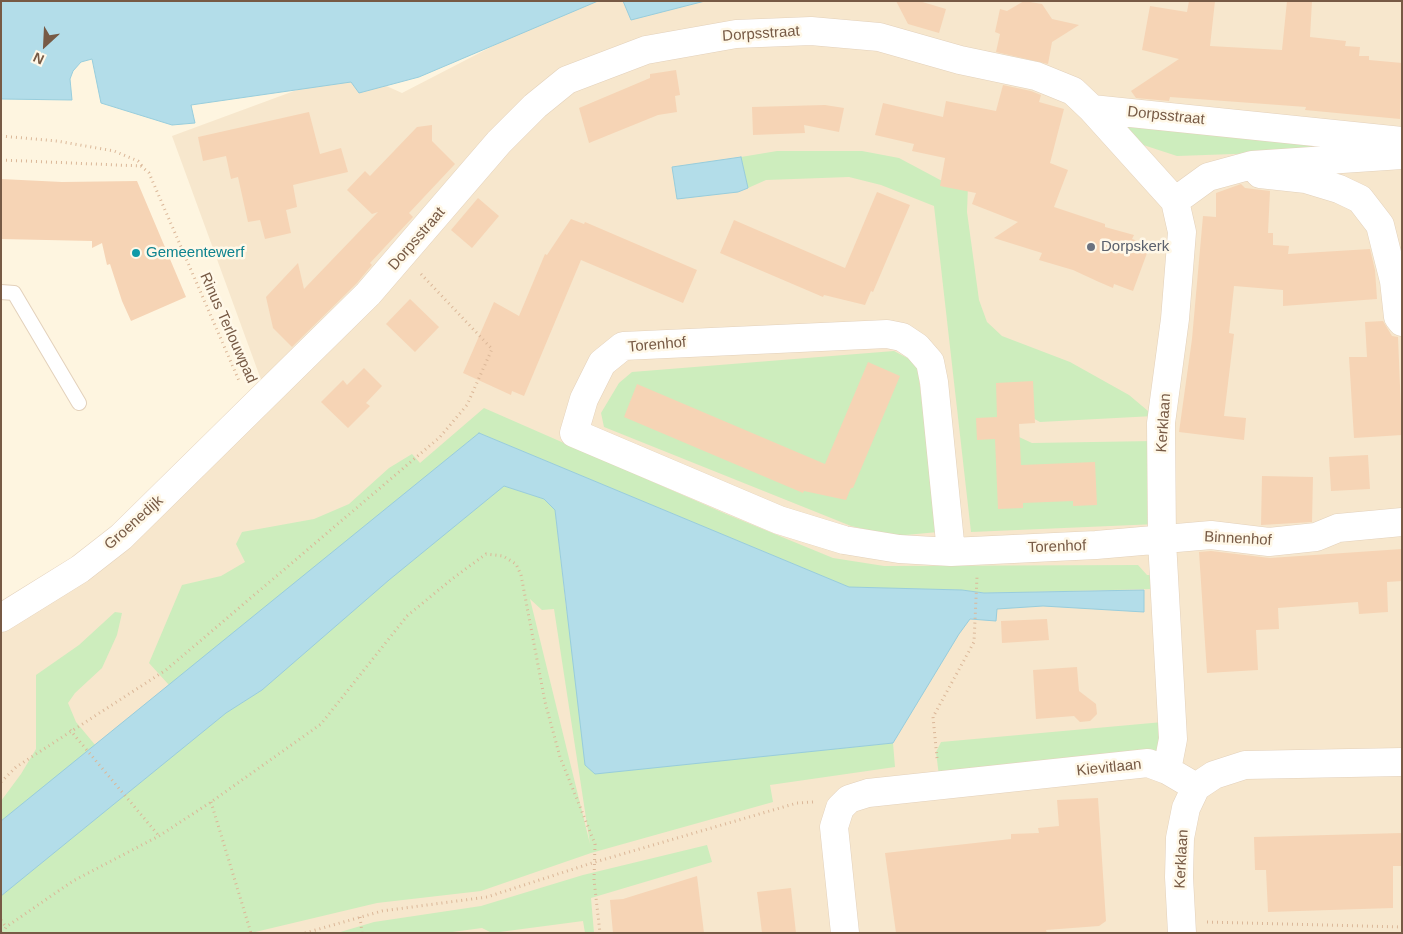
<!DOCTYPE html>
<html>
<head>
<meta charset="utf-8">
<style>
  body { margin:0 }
  #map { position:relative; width:1403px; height:934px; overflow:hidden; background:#fef5e0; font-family:Arial,sans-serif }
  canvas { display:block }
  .frame { position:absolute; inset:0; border:2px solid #775a45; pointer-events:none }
  .north { position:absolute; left:20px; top:20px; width:50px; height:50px; -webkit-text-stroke:4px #fff8e8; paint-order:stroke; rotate:205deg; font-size:14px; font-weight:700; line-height:20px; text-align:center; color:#775a45 }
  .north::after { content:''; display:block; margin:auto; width:18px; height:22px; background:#775a45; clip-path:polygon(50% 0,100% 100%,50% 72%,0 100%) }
</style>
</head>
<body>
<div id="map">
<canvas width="1403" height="934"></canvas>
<div class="frame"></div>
<div class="north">N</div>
</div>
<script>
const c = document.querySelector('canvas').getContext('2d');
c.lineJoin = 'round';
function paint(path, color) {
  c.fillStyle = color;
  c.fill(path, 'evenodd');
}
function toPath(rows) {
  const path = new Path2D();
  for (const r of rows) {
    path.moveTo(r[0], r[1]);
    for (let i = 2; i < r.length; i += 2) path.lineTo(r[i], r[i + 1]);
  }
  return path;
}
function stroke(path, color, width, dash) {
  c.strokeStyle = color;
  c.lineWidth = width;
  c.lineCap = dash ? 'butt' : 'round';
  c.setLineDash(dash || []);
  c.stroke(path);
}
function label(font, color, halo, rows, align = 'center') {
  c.font = font + ' Arial,sans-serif';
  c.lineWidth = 5;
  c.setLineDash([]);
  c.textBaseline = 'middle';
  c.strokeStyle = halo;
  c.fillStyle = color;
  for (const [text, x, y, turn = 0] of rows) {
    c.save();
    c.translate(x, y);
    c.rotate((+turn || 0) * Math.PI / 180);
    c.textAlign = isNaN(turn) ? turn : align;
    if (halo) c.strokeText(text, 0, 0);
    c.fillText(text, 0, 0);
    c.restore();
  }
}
paint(toPath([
  [580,1,1402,1,1402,933,1,933,1,602,123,532,264,388,172,136,351,70,402,93]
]), '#f7e7cd');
paint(toPath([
  [1119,121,1376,149,1177,156,1131,141],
  [777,151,862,151,899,158,944,182,968,185,967,212,979,300,987,322,1002,336,1070,362,1129,395,1154,416,1040,422,1018,410,1019,437,1032,443,1154,441,1157,524,971,532,934,206,881,185,849,177,766,180,748,188,741,157],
  [894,351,917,363,938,532,895,536,851,526,604,427,601,413,619,383,632,372],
  [484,408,726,514,833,558,884,566,1138,565,1147,575,1154,575,1154,589,984,593,962,590,849,587,479,433,169,685,149,663,182,585,221,576,245,562,236,544,242,532,314,519,349,504,389,468,412,454,420,463],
  [504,486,544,499,555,510,566,607,595,773,893,743,895,767,770,785,773,802,591,853,481,891,377,903,251,933,1,933,1,896,226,713,262,690,389,580],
  [530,599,542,610,554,609,590,844],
  [115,612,122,613,117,635,102,668,75,693,68,703,76,722,96,746,1,821,1,801,21,774,36,749,36,675,79,645],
  [1163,722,1163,756,939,776,936,752,941,742],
  [707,845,712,862,591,898,594,933,585,933,583,921,492,933,482,928,445,933,337,933,374,922,481,906,583,875]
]), '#cdedbd');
const water = toPath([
  [1,1,598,1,419,77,359,93,351,82,191,105,195,123,172,125,101,103,92,59,81,62,73,71,70,79,72,100,1,99,1,1],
  [623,1,705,1,631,20,623,1],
  [741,157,748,188,738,192,677,199,672,167,741,157],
  [479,433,849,587,962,590,984,593,1144,590,1144,612,1043,606,997,609,996,621,970,619,959,634,893,743,595,774,585,765,555,510,544,499,504,486,389,580,262,690,226,713,1,896,1,821,479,433]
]);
paint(water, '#b3dde9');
stroke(water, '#98cddc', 1);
paint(toPath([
  [896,1,919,1,946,9,939,33,908,24],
  [1024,1,1042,4,1052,19,1079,25,1052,42,1048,64,996,52,1000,34,995,32,1000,9,1007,11],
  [1189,1,1215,1,1210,46,1282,50,1287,1,1312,1,1310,37,1346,41,1345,46,1360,47,1359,56,1369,56,1369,60,1402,63,1400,119,1305,110,1306,107,1170,97,1169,101,1136,98,1131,91,1179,59,1142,50,1150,6,1187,12],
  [676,70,680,95,675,96,677,112,658,115,589,143,579,108,650,78,650,74],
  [1003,85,1031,91,1041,95,1039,102,1064,109,1050,163,1068,170,1054,207,1105,224,1105,227,1134,235,1132,239,1150,245,1133,291,1114,284,1113,288,1099,282,1073,270,1039,260,1042,253,994,238,1018,222,972,204,976,193,940,186,945,158,912,151,914,144,875,135,883,103,943,117,946,101,996,111],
  [825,105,844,108,839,132,804,125,805,133,753,135,752,107],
  [309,112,320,154,341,148,348,172,293,185,297,207,286,210,291,233,265,239,260,220,248,222,238,177,231,179,226,156,203,161,198,137],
  [432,125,432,141,455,164,409,213,413,217,370,263,372,265,357,283,292,347,273,328,266,297,298,263,304,289,378,212,372,214,347,190,365,171,370,176,417,127],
  [1,179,62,182,137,181,186,297,131,321,122,301,110,264,107,265,102,243,92,248,92,241,1,239],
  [1241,184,1245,188,1270,191,1268,233,1273,233,1273,245,1289,246,1288,254,1370,249,1375,270,1377,299,1283,306,1283,290,1234,286,1229,333,1234,334,1224,416,1246,418,1244,440,1179,432,1192,339,1203,216,1216,217,1216,193],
  [877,192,910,205,873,292,871,291,865,305,824,295,823,297,720,253,734,220,845,268],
  [478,198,499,216,472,248,451,230],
  [571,219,584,224,585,222,697,270,683,303,581,260,524,396,512,391,511,395,463,373,494,302,519,316,545,254,547,255],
  [410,299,439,327,415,352,386,324],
  [1383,321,1392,336,1398,337,1402,435,1354,438,1349,357,1367,357,1365,322],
  [868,362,900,376,853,488,851,488,846,500,804,491,803,493,624,417,637,384,825,464],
  [364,368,382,386,366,403,370,406,348,428,321,402,343,380,347,385],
  [1033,381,1035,423,1019,424,1021,465,1095,462,1097,505,1073,506,1073,501,1023,503,1023,508,998,509,995,439,977,440,976,418,997,417,996,383],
  [1368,455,1370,489,1331,491,1329,457],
  [1262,476,1313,477,1312,522,1261,525],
  [1402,549,1402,581,1387,582,1388,612,1359,614,1358,602,1278,608,1279,629,1256,630,1258,670,1207,673,1199,552,1211,551,1270,558],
  [1047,619,1049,640,1002,643,1001,621],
  [1077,667,1079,691,1096,704,1097,714,1090,721,1080,722,1074,716,1036,719,1033,670],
  [1098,798,1106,921,1099,926,1046,930,1047,933,896,933,885,853,1011,839,1011,834,1039,833,1038,828,1059,826,1057,800],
  [1402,833,1402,866,1393,866,1393,908,1268,912,1266,870,1255,870,1254,837],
  [697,876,704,933,613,933,610,900,623,899],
  [791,888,796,933,762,933,757,892]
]), '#f6d4b5');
const lane = toPath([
  [1,292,14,293,79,403]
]);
const street = toPath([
  [1092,109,1175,201,1182,232,1175,319,1161,423,1162,541,1173,739,1167,770],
  [1252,165,1260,174,1306,179,1339,189,1360,199,1380,225,1394,281,1398,317,1402,322],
  [1175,201,1208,177,1252,165,1402,155],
  [951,552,899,549,844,540,779,520,574,433,584,399,602,363,623,346,887,334,902,337,917,347,930,362,934,382,951,552,1096,545,1211,535,1269,542,1316,537,1338,528,1402,522],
  [1,618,80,569,121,537,368,294,499,142,535,106,567,80,646,50,736,34,811,31,879,37,960,60,1036,76,1073,91,1092,109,1402,141],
  [1196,787,1214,775,1245,765,1402,762],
  [845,933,834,827,840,808,849,799,868,793,1148,763,1167,770,1196,787],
  [1182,933,1179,877,1180,838,1186,808,1196,787]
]);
stroke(lane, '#e3d1bb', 16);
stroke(street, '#e3d1bb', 29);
stroke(toPath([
  [1,136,57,141,114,151,138,161,143,167],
  [1,160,141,166,149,173,240,383],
  [70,730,159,836],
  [937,758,933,717,974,642,977,577],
  [1,782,16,767,166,670,440,437,467,405,492,349,421,274],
  [211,802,251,933],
  [360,917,362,933],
  [1,920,6,927],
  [1207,922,1402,927],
  [3,933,6,927,73,881,159,836,211,802,321,724,407,616,452,579,486,554,503,556,516,564,521,575,545,702,560,757,595,844,594,880,600,933],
  [305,933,382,911,487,897,595,862,797,803,813,802]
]), '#dbb798', 3, [1, 4]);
stroke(lane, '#fff', 14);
stroke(street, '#fff', 28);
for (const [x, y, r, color] of [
  [1091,247,5,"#6b7280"],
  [136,253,5,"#0f9aa8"]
]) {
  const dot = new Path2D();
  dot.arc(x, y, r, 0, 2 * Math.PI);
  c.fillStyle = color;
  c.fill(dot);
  stroke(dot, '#fff8e8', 2);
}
label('15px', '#775a45', '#fff8e8', [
  ["Dorpsstraat",761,34,-4],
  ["Dorpsstraat",1166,116,6],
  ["Dorpsstraat",417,239,-49],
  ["Rinus Terlouwpad",228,328,66],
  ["Torenhof",657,345,-5],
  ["Kerklaan",1164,423,-86],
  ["Groenedijk",134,523,-42],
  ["Binnenhof",1238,539,3],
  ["Torenhof",1057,547,-2],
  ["Kievitlaan",1109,768,-6],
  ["Kerklaan",1182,859,-87]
]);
label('15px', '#5b616d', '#fff8e8', [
  ["Dorpskerk",1101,247]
], 'left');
label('15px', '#0d838f', '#fff8e8', [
  ["Gemeentewerf",146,253]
], 'left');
</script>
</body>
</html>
